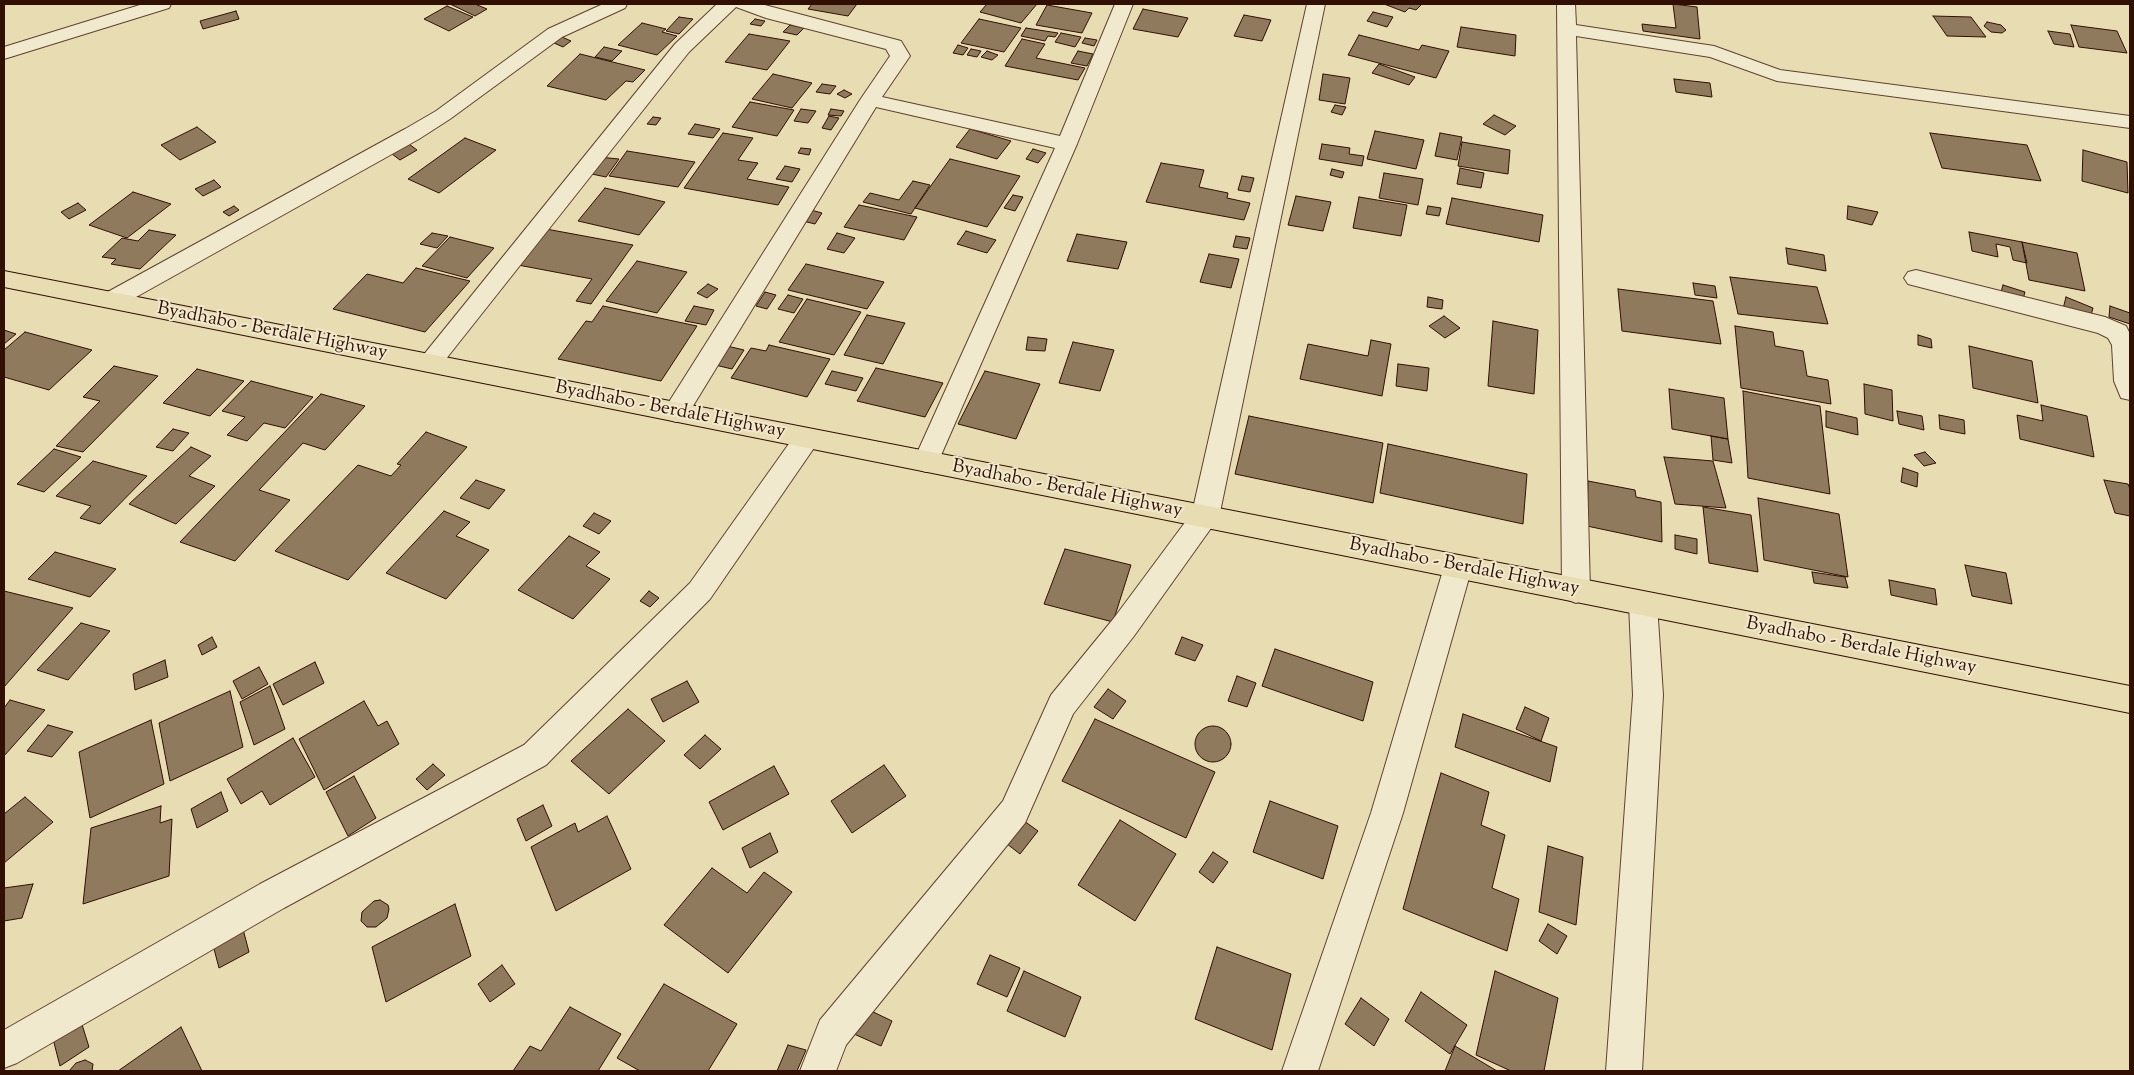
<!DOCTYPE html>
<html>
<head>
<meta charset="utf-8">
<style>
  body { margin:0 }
  #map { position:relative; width:2134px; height:1075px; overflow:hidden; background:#e8ddb2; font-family:"Sorts Mill Goudy",serif }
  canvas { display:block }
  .frame { position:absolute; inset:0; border:5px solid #310f03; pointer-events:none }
</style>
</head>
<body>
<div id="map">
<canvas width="2134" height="1075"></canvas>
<div class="frame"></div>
</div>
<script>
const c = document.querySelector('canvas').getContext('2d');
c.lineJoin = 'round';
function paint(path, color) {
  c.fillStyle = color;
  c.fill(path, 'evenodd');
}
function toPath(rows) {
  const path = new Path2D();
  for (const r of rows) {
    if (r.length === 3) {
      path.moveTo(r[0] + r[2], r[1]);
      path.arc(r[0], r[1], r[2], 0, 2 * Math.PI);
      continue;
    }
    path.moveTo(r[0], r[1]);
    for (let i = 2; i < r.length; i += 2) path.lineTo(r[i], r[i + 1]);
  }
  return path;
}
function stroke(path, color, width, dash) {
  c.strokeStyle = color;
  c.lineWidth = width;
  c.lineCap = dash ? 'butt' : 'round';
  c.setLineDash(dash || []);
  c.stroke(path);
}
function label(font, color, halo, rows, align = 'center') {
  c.font = font + ' "Sorts Mill Goudy",serif';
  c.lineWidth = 4;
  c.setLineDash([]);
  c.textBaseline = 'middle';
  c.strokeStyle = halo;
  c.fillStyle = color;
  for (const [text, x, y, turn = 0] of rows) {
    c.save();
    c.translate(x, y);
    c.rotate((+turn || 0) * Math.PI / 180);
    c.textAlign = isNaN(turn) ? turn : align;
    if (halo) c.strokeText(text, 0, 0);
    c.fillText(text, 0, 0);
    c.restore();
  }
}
const building = toPath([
  [450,4,475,4,487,9,475,16,450,4],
  [812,4,857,4,848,16,808,9,812,4],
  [987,4,1037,4,1021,23,980,12,987,4],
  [1384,4,1418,4,1421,5,1416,10,1409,8,1405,12,1384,4],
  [1673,4,1697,7,1700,39,1643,31,1642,24,1676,28,1673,4],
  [1047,5,1092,13,1082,33,1036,25,1047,5],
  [447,6,473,17,449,31,424,19,447,6],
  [1143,9,1188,18,1178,37,1133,29,1143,9],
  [236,11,239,19,203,29,200,21,236,11],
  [1373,12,1393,17,1387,27,1367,21,1373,12],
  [1244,15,1271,20,1262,41,1234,36,1244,15],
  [1933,16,1971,17,1986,37,1947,36,1933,16],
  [679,17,693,19,679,34,666,31,679,17],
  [755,19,765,21,761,26,750,24,755,19],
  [979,19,1021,28,1004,52,961,43,979,19],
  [1987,22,2001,25,2006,30,2002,33,1991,32,1984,26,1987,22],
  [642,23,666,29,662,32,677,36,657,55,618,45,642,23],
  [790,25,804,28,797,35,783,32,790,25],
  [2071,25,2117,31,2127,53,2079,47,2071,25],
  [1461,27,1516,35,1515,56,1457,47,1461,27],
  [1026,28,1058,33,1055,37,1048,36,1045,41,1021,36,1026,28],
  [2048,31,2070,34,2074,47,2054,44,2048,31],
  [1061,33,1081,37,1075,47,1055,42,1061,33],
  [749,34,790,41,767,70,725,62,749,34],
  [1359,35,1419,50,1422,45,1449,51,1436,78,1348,55,1359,35],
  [562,37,571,41,563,47,554,43,562,37],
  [1085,38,1097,40,1094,46,1082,43,1085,38],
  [1022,39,1045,44,1036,58,1085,68,1078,80,1005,66,1022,39],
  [958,45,968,48,963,55,953,53,958,45],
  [604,47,622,51,612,61,595,57,604,47],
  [971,49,981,51,977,57,967,55,971,49],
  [987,51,998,55,992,60,981,57,987,51],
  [1078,51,1093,54,1087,66,1071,63,1078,51],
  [580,54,645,70,633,82,626,81,606,100,547,86,580,54],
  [1379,64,1415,77,1409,85,1372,73,1379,64],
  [773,74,812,83,792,108,752,99,773,74],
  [1323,74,1350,78,1345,104,1319,100,1323,74],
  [1674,79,1710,83,1712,97,1676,92,1674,79],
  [822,84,836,86,830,94,816,92,822,84],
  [844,90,852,94,845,98,837,94,844,90],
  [750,102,794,110,777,136,732,127,750,102],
  [1335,105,1346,107,1342,115,1331,112,1335,105],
  [801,109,816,111,808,123,794,121,801,109],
  [831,109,844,111,841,116,828,115,831,109],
  [1494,115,1516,126,1505,135,1483,124,1494,115],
  [829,116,839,118,831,130,822,128,829,116],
  [653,117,661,118,656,125,647,124,653,117],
  [695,124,720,129,713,138,688,134,695,124],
  [197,127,216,142,180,160,161,145,197,127],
  [970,129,1011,141,997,159,956,147,970,129],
  [1375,131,1424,140,1416,169,1367,159,1375,131],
  [723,133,753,138,738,160,758,163,747,179,789,187,778,205,684,188,723,133],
  [1440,133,1462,137,1457,160,1435,156,1440,133],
  [1930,133,2027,145,2041,181,1942,168,1930,133],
  [465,138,496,150,439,193,408,179,465,138],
  [1462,142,1510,150,1508,174,1458,166,1462,142],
  [409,144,417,150,400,160,392,154,409,144],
  [1322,144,1350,148,1349,154,1364,156,1362,166,1319,159,1322,144],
  [801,148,811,149,809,155,798,153,801,148],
  [1033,149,1046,153,1038,163,1026,159,1033,149],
  [2083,150,2127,162,2128,193,2082,181,2083,150],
  [627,151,695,162,678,187,609,176,627,151],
  [599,157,619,159,606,177,587,173,599,157],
  [950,159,1020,176,987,227,915,208,950,159],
  [1161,163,1204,170,1199,187,1228,193,1227,198,1250,203,1244,220,1146,202,1161,163],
  [785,166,800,169,792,182,776,179,785,166],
  [1460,168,1484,173,1481,188,1457,184,1460,168],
  [1332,169,1344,172,1342,178,1330,175,1332,169],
  [1384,173,1423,179,1418,205,1379,198,1384,173],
  [1242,176,1254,178,1250,192,1238,190,1242,176],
  [214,180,221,187,203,196,195,189,214,180],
  [913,181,930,185,911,214,863,202,870,193,899,200,913,181],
  [605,188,665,202,639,235,578,221,605,188],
  [133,192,171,204,127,238,89,225,133,192],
  [1013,195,1023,197,1015,211,1004,208,1013,195],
  [1296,196,1331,202,1323,231,1288,225,1296,196],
  [1359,197,1407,205,1401,236,1353,228,1359,197],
  [1452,198,1543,215,1539,242,1446,224,1452,198],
  [78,203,86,210,69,219,61,212,78,203],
  [859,205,917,217,904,240,844,227,859,205],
  [234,206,239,210,229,216,223,212,234,206],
  [1428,206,1441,208,1439,216,1426,214,1428,206],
  [1848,206,1878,212,1872,225,1847,219,1848,206],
  [811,210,822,213,815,224,803,221,811,210],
  [546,229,633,245,591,304,576,301,592,279,518,265,546,229],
  [149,230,176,235,140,269,111,264,116,259,102,257,122,238,138,241,149,230],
  [966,231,996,240,987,253,957,244,966,231],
  [1969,232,2022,242,2027,263,2013,260,2010,247,1996,244,1998,257,1972,251,1969,232],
  [432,233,448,236,437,248,420,244,432,233],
  [837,233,855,238,844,253,827,249,837,233],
  [1077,234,1127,242,1118,269,1067,261,1077,234],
  [1236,236,1250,238,1247,249,1233,247,1236,236],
  [450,237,494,248,467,278,422,266,450,237],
  [2022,242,2077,253,2085,291,2029,280,2022,242],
  [1786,248,1824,255,1826,271,1788,264,1786,248],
  [1209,254,1239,259,1231,288,1200,282,1209,254],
  [637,261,687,272,657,313,606,301,637,261],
  [806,264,884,282,867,309,788,290,806,264],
  [416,268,470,281,425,332,333,309,367,274,403,283,416,268],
  [1730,277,1817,287,1828,324,1738,314,1730,277],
  [1693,283,1715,286,1717,298,1695,295,1693,283],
  [708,284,718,289,707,298,697,293,708,284],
  [2003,285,2025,292,2022,303,2000,296,2003,285],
  [1618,289,1713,301,1721,344,1622,331,1618,289],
  [765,292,776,295,767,309,756,306,765,292],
  [788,295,803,299,794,313,778,309,788,295],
  [1428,297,1443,300,1442,309,1427,307,1428,297],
  [2066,297,2093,308,2090,319,2063,309,2066,297],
  [807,299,861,312,834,355,779,342,807,299],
  [603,306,697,326,661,381,558,359,586,321,592,322,603,306],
  [694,306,714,310,706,325,685,321,694,306],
  [2110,306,2130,313,2130,324,2109,317,2110,306],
  [867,315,905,323,883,364,844,355,867,315],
  [1444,316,1460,328,1445,338,1429,326,1444,316],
  [1493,321,1538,330,1534,394,1488,386,1493,321],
  [1735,326,1773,332,1775,346,1803,351,1807,376,1828,380,1831,404,1741,388,1735,326],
  [4,330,16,334,4,344,4,330],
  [25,332,92,350,49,390,4,377,4,350,25,332],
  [1918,335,1931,339,1932,348,1918,345,1918,335],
  [1028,337,1047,339,1045,351,1026,350,1028,337],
  [1371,340,1391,344,1382,396,1300,379,1308,344,1368,356,1371,340],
  [1073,342,1114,350,1100,391,1059,383,1073,342],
  [769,345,830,359,807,397,731,378,751,348,766,351,769,345],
  [727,346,744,350,732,369,715,365,727,346],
  [1969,346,2032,361,2038,403,1973,388,1969,346],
  [1398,364,1429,368,1427,391,1396,386,1398,364],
  [114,366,158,376,83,452,56,446,100,401,83,397,114,366],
  [876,368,943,383,925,417,857,401,876,368],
  [197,369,244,381,210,416,163,403,197,369],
  [832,371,863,378,856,391,825,384,832,371],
  [985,371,1040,384,1016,439,958,424,985,371],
  [251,381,313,397,285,428,264,423,247,441,227,435,245,417,222,411,251,381],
  [1864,384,1892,390,1893,421,1865,414,1864,384],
  [1669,389,1724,398,1728,439,1672,429,1669,389],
  [1743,391,1820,406,1830,494,1748,478,1743,391],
  [321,394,365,406,325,450,303,443,259,490,290,500,235,561,180,542,321,394],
  [2041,405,2087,416,2094,457,2020,439,2017,415,2043,421,2041,405],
  [1826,411,1857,418,1858,435,1826,427,1826,411],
  [1897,411,1922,416,1924,430,1899,424,1897,411],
  [1939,415,1964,420,1965,434,1940,429,1939,415],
  [1249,416,1383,443,1373,503,1235,474,1249,416],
  [173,429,189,433,173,451,156,447,173,429],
  [426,432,467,447,348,580,275,551,358,465,391,476,401,465,397,464,426,432],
  [1711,436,1728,439,1732,463,1713,460,1711,436],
  [1388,444,1527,474,1523,524,1380,493,1388,444],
  [191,447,211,456,189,476,215,486,176,524,129,504,191,447],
  [54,449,81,457,44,492,17,484,54,449],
  [1925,452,1936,463,1924,466,1914,455,1925,452],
  [1664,457,1713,461,1726,508,1675,504,1664,457],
  [93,461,147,476,100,524,80,518,91,506,56,496,93,461],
  [1903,468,1918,473,1917,487,1901,482,1903,468],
  [476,480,505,490,489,509,460,498,476,480],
  [2104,480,2128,484,2130,489,2130,516,2115,513,2104,480],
  [1588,481,1635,490,1636,497,1661,502,1662,542,1587,526,1588,481],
  [1758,498,1839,514,1848,577,1764,560,1758,498],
  [1703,507,1751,515,1758,572,1709,563,1703,507],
  [444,511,470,522,456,536,489,550,446,599,386,573,444,511],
  [594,513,611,521,599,534,583,526,594,513],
  [1675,535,1697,539,1697,554,1675,549,1675,535],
  [569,536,600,552,586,566,610,579,573,619,518,590,569,536],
  [1065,549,1131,565,1113,622,1044,604,1065,549],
  [55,552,116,569,90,597,28,579,55,552],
  [1965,565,2006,573,2012,604,1972,596,1965,565],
  [1812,572,1845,577,1848,588,1814,583,1812,572],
  [1889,580,1935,589,1937,605,1891,595,1889,580],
  [4,591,73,608,4,687,4,591],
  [649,591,659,598,650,607,640,601,649,591],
  [81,623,110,631,68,680,37,670,81,623],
  [212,637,217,647,202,655,198,645,212,637],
  [1182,637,1203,645,1195,661,1175,654,1182,637],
  [1275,649,1373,682,1363,721,1262,686,1275,649],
  [165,660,168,677,135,690,133,674,165,660],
  [315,662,324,683,283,705,273,684,315,662],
  [259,667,268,684,242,699,233,681,259,667],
  [1237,676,1256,683,1247,707,1228,701,1237,676],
  [687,681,699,702,663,722,651,699,687,681],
  [270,686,285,729,254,745,240,702,270,686],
  [1108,689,1126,701,1113,719,1094,707,1108,689],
  [230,691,243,747,170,781,159,723,230,691],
  [10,700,45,710,4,756,4,708,10,700],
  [364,701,378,726,387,721,399,744,324,790,299,739,364,701],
  [1525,707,1549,718,1541,741,1516,729,1525,707],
  [628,709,665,741,609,794,571,761,628,709],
  [1463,714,1557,747,1550,782,1455,747,1463,714],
  [1095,719,1215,772,1186,838,1062,781,1095,719],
  [151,720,164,784,90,818,79,752,151,720],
  [48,725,73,732,52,757,27,751,48,725],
  [1213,744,18],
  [705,735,721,749,700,769,684,755,705,735],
  [293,738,315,777,270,805,262,791,241,804,227,779,293,738],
  [433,764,445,775,427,790,416,779,433,764],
  [884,765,906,796,852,833,831,801,884,765],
  [774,766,789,794,723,830,709,802,774,766],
  [1441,773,1489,792,1481,825,1505,835,1492,888,1519,899,1507,951,1403,909,1441,773],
  [354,776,376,818,348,836,326,792,354,776],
  [221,792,228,811,197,828,191,809,221,792],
  [25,797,53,822,4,863,4,814,25,797],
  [1270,801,1338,826,1323,879,1253,852,1270,801],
  [543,805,552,826,526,841,517,819,543,805],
  [161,806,160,823,172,819,169,876,83,904,91,828,161,806],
  [607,816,631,869,556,911,531,847,575,823,578,832,607,816],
  [1020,818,1038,831,1020,854,1002,840,1020,818],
  [1120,820,1176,854,1135,921,1078,885,1120,820],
  [770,833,778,852,750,868,742,848,770,833],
  [1548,846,1583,857,1576,925,1539,912,1548,846],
  [1213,852,1228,862,1213,883,1199,872,1213,852],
  [712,868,747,893,764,872,792,892,728,973,664,925,712,868],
  [33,884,22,918,4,921,4,888,33,884],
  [380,900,388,905,389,909,387,918,376,927,367,927,361,921,362,912,374,901,380,900],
  [455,904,471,956,386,1002,372,947,455,904],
  [1548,924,1567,936,1557,954,1539,941,1548,924],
  [243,929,249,952,219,968,213,945,243,929],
  [1217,947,1291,974,1272,1050,1195,1019,1217,947],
  [990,955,1020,968,1007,997,977,984,990,955],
  [502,965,515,984,490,1002,478,984,502,965],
  [1024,971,1081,997,1065,1037,1007,1011,1024,971],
  [1495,971,1558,998,1544,1071,1511,1071,1476,1055,1495,971],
  [664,984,737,1024,708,1071,640,1071,617,1058,664,984],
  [1421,992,1467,1025,1450,1054,1405,1021,1421,992],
  [1361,998,1389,1019,1374,1046,1345,1024,1361,998],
  [570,1007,621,1034,598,1071,513,1071,530,1046,541,1051,570,1007],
  [867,1009,892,1021,881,1046,854,1034,867,1009],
  [80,1018,89,1047,60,1066,52,1035,80,1018],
  [181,1027,202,1071,118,1071,181,1027],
  [788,1045,806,1050,797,1071,777,1071,788,1045],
  [1455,1046,1497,1071,1445,1071,1455,1046],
  [85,1060,93,1064,92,1071,69,1071,76,1063,85,1060]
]);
paint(building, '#907a5e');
stroke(building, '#310f03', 1);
const minor = toPath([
  [143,4,171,4,169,8,4,59,4,47,143,4],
  [603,4,627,4,625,8,562,37,450,119,419,139,120,306,112,308,104,306,100,300,104,294,405,129,436,111,548,29,603,4],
  [717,4,761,4,901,41,910,56,882,97,1060,136,1115,4,1133,4,1077,144,935,469,926,472,917,469,913,462,1055,148,876,107,685,419,676,422,667,419,663,412,667,405,860,100,890,56,886,49,766,18,736,7,689,52,438,369,429,372,420,369,417,363,675,44,717,4],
  [1307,4,1325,4,1219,517,1134,636,1073,714,1025,823,846,1045,836,1071,800,1071,820,1020,1003,801,1051,695,1114,618,1192,513,1307,4],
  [1557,4,1575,4,1576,25,1714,46,1780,70,2130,116,2130,128,1777,81,1710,57,1576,36,1590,591,1586,599,1576,603,1566,599,1562,591,1557,4],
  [1916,270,2105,317,2126,326,2130,334,2130,400,2121,398,2114,381,2112,345,2108,338,2098,333,1908,284,1904,278,1908,272,1916,270],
  [807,428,816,431,820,438,816,445,710,599,546,765,284,908,17,1063,4,1068,4,1030,260,884,524,745,690,583,798,431,807,428],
  [1458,555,1468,559,1472,567,1403,813,1318,1071,1282,1071,1371,813,1444,567,1448,559,1458,555],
  [1643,592,1653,595,1657,604,1663,695,1642,1071,1606,1071,1633,695,1629,604,1633,595,1643,592]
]);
const major = toPath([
  [4,271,2130,686,2130,713,4,287,4,271]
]);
stroke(minor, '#5f422f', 2);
stroke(major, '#310f03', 2);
paint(minor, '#f0e9cd');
paint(major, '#e8ddb2');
label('19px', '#310f03', '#f0e9cd', [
  ["Byadhabo - Berdale Highway",272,332,11],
  ["Byadhabo - Berdale Highway",670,411,11],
  ["Byadhabo - Berdale Highway",1067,490,11],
  ["Byadhabo - Berdale Highway",1464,568,11],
  ["Byadhabo - Berdale Highway",1861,647,11]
]);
</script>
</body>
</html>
